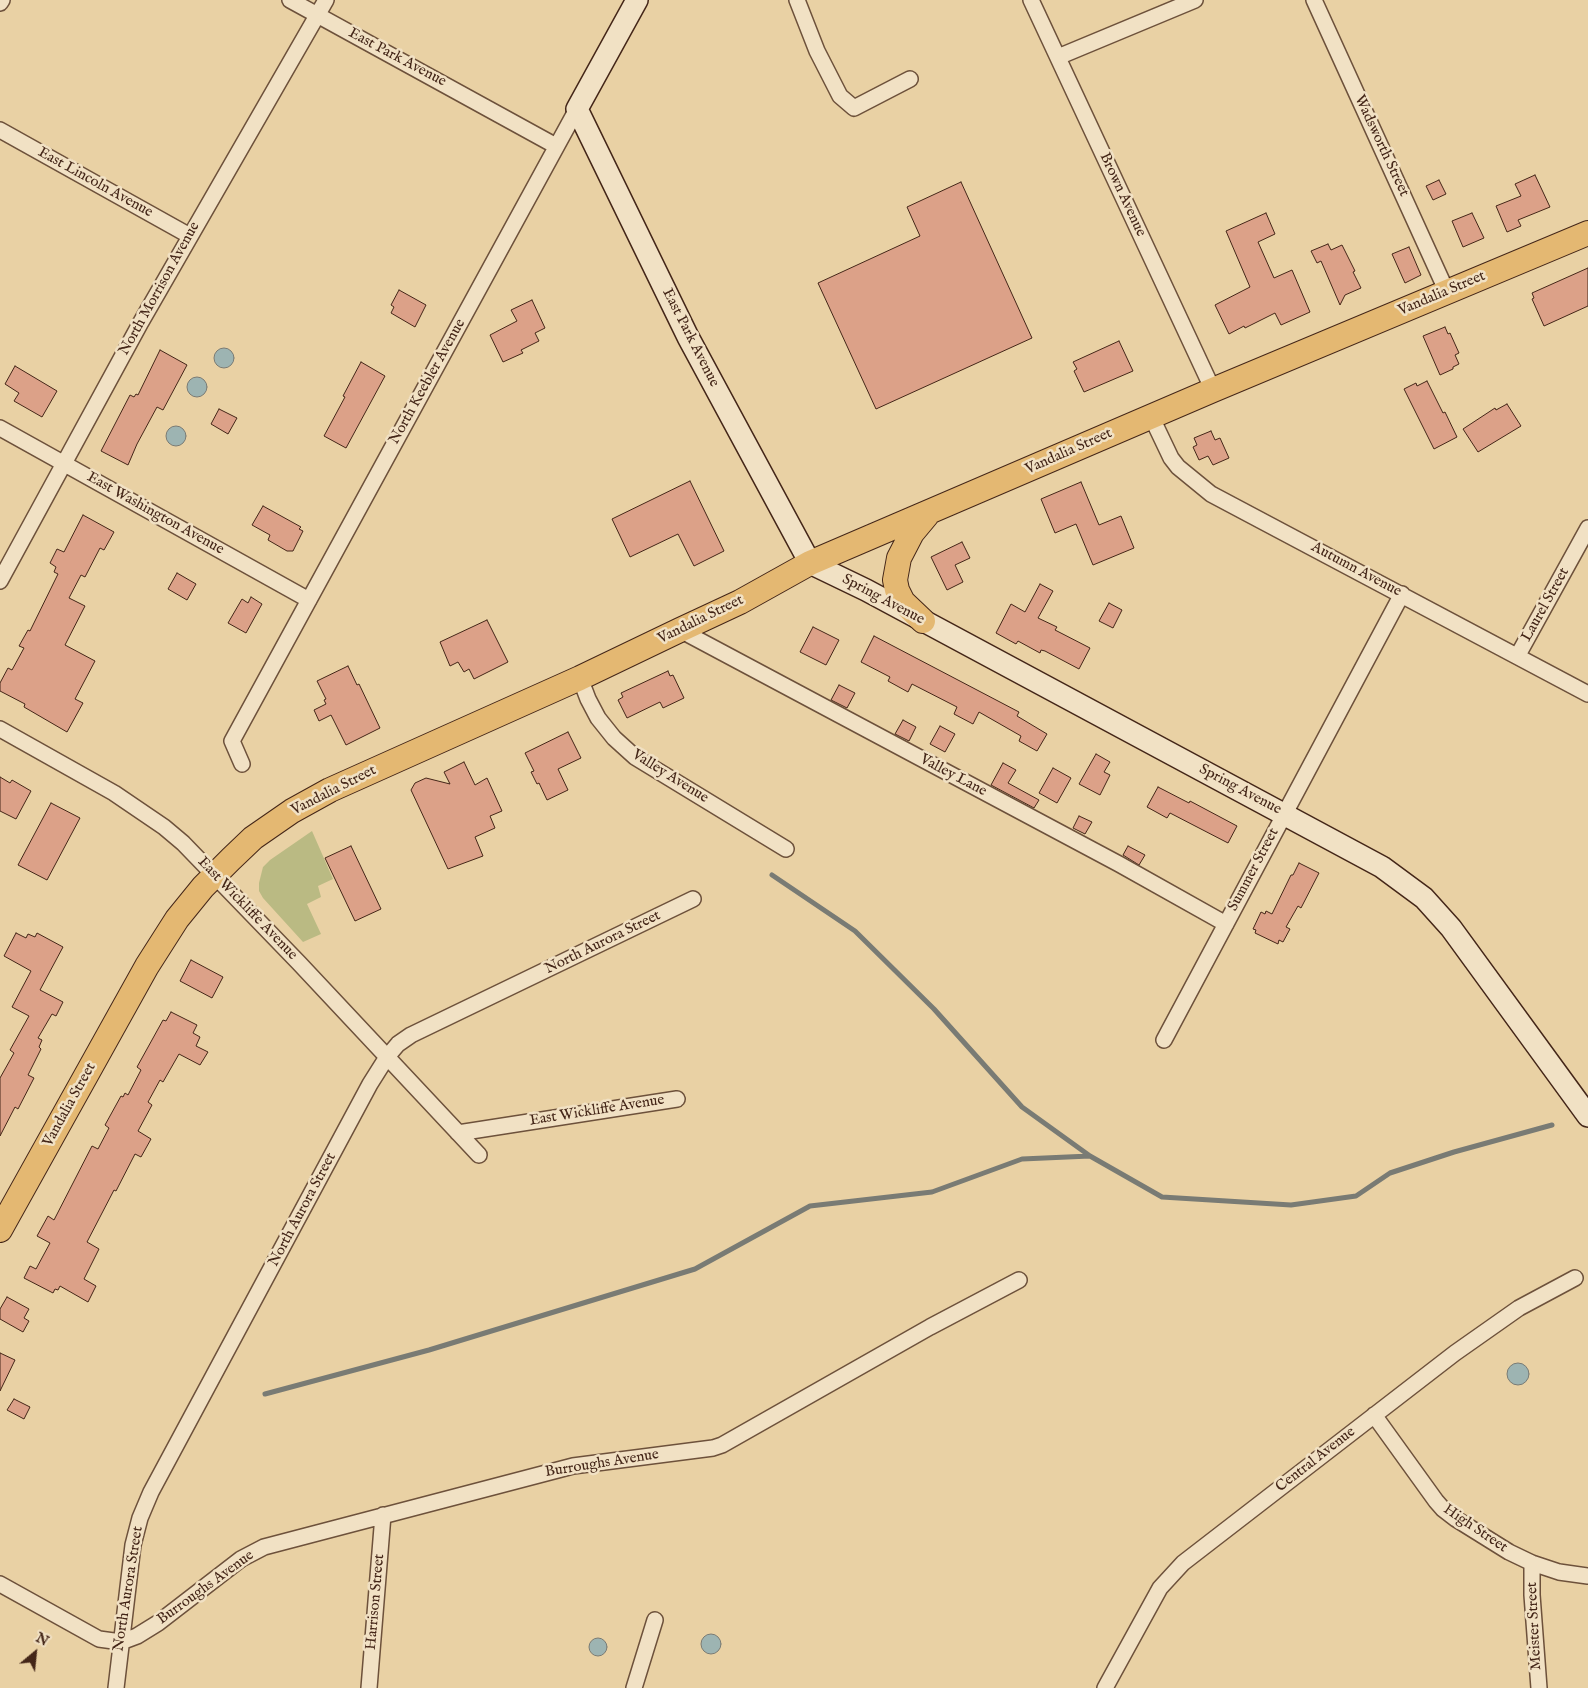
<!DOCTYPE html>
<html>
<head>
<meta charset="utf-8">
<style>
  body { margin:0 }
  #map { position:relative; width:1588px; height:1688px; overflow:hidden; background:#e9d1a4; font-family:"IM FELL English",serif }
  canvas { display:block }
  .north { position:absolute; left:10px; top:1628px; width:50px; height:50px; -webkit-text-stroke:4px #f1e1c4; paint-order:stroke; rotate:28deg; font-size:14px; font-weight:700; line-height:20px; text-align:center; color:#442618 }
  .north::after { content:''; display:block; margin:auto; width:18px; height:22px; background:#442618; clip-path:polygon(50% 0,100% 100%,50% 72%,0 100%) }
</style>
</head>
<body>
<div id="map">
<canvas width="1588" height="1688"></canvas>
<div class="north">N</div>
</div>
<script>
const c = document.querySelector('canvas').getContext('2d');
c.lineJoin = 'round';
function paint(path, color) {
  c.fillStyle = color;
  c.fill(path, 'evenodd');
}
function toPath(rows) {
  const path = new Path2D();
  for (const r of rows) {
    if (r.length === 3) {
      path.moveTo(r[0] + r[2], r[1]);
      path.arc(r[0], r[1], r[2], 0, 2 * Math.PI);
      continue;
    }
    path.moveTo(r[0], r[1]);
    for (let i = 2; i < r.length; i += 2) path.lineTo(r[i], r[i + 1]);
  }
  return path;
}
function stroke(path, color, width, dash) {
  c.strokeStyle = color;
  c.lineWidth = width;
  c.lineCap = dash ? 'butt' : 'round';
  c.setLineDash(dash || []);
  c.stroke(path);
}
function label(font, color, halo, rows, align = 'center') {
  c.font = font + ' "IM FELL English",serif';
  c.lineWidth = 5;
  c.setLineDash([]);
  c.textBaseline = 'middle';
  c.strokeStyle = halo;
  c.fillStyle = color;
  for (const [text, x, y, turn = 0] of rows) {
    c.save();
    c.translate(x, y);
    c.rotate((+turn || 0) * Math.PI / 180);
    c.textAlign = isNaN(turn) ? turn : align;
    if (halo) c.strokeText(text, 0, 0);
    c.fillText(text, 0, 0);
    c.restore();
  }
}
paint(toPath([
  [312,831,333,879,318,886,321,897,307,904,321,934,303,942,263,898,259,891,259,883,263,867,270,860]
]), '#baba83');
const water = toPath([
  [224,358,10],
  [197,387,10],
  [176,436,10],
  [1518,1374,11],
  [711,1644,10],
  [598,1647,9]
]);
paint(water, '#9db4b2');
stroke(water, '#797b74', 1);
stroke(toPath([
  [772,875,855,931,934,1009,1022,1107,1090,1156],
  [265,1394,429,1350,695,1269,810,1206,932,1192,1022,1159,1090,1156,1162,1197,1291,1205,1356,1196,1390,1173,1454,1152,1552,1125]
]), '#797b74', 5);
const building = toPath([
  [1535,175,1550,207,1518,220,1521,226,1507,232,1496,206,1521,196,1515,184,1535,175],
  [1439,180,1446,194,1433,200,1426,186,1439,180],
  [961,182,1032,338,876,409,818,283,920,236,907,207,961,182],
  [1266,213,1275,234,1258,242,1274,278,1292,270,1310,312,1281,325,1275,313,1245,328,1244,326,1229,334,1215,305,1250,287,1226,231,1266,213],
  [1472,213,1484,238,1463,247,1452,221,1472,213],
  [1328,244,1331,250,1342,245,1355,271,1353,272,1361,288,1345,295,1340,305,1321,261,1317,263,1311,251,1328,244],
  [1409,247,1421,275,1405,283,1392,254,1409,247],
  [1588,268,1588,306,1544,326,1532,299,1534,298,1532,293,1588,268],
  [399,290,426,305,415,327,391,313,394,307,391,305,399,290],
  [532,300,545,328,535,333,539,341,521,350,523,353,503,362,490,335,517,321,511,310,532,300],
  [1445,327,1448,334,1450,333,1459,353,1455,355,1459,364,1453,367,1453,369,1440,375,1423,336,1445,327],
  [1119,341,1133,371,1084,392,1074,371,1077,369,1073,362,1119,341],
  [160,350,187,365,163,410,157,407,137,444,128,465,101,451,130,395,134,397,136,394,138,395,160,350],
  [361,362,385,376,346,448,324,436,345,397,343,396,361,362],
  [15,366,57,391,42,417,14,401,19,393,5,384,15,366],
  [1427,381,1443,413,1445,412,1457,437,1434,449,1404,389,1416,383,1417,386,1427,381],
  [1507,404,1521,426,1478,452,1463,429,1495,408,1496,410,1507,404],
  [219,409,237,418,228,434,211,424,219,409],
  [1211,431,1215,440,1220,438,1229,458,1213,465,1208,456,1199,460,1193,447,1197,445,1194,438,1211,431],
  [690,481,724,551,694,566,678,534,630,557,612,519,690,481],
  [1081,482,1099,525,1121,516,1134,548,1093,565,1076,524,1055,533,1041,499,1081,482],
  [263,506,301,527,299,529,303,531,293,551,287,551,268,540,270,535,252,525,263,506],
  [83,515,114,532,104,550,100,548,85,577,81,575,69,598,85,606,65,645,95,661,75,699,83,703,67,732,24,707,25,704,0,691,0,683,8,668,12,670,24,648,19,646,28,630,30,631,58,574,54,572,56,567,50,563,57,549,64,552,83,515],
  [962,542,970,558,955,565,963,582,947,590,931,557,962,542],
  [177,573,196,584,187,600,168,589,177,573],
  [1040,584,1053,591,1038,618,1057,627,1055,630,1090,648,1079,669,1045,651,1041,650,1040,653,1018,641,1016,644,996,633,1011,604,1025,612,1040,584],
  [251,597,262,604,246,633,228,623,242,599,248,603,251,597],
  [1109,603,1122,610,1113,628,1099,621,1109,603],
  [487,620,508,662,474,679,469,669,464,672,458,662,450,666,440,642,487,620],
  [813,627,839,640,826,665,800,652,813,627],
  [874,636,1019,712,1017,716,1047,734,1037,751,1019,741,1021,736,979,712,973,724,954,714,957,707,912,684,908,692,888,681,890,677,861,662,874,636],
  [348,666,357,685,359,684,380,728,346,745,331,715,319,721,314,710,326,704,324,700,326,699,317,681,348,666],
  [668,671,670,676,673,675,684,698,663,708,660,702,627,718,618,700,623,697,621,693,668,671],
  [839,685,855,693,847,708,831,700,839,685],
  [903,720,916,727,909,741,895,734,903,720],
  [940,726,955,734,945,752,930,744,940,726],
  [568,732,581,758,558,769,568,790,547,800,539,783,537,784,531,772,534,771,525,753,568,732],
  [1096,754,1110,762,1104,772,1110,775,1100,795,1079,784,1096,754],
  [464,762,475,785,487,778,502,811,490,816,495,828,475,837,483,856,448,869,411,790,415,783,426,778,450,784,444,772,464,762],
  [1003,763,1016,770,1008,783,1039,800,1034,808,991,785,1003,763],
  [1053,768,1071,778,1057,803,1039,793,1053,768],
  [0,777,10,783,12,780,31,791,16,819,0,811,0,777],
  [1158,787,1189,803,1190,801,1237,826,1228,843,1170,813,1167,818,1147,807,1158,787],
  [51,803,80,818,47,880,18,865,51,803],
  [1079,816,1092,822,1085,834,1073,828,1079,816],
  [351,846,381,909,355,921,325,858,351,846],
  [1128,846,1145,855,1139,865,1123,855,1128,846],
  [1299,863,1319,873,1301,908,1298,906,1286,927,1290,929,1283,942,1279,940,1278,944,1255,933,1256,930,1253,929,1261,912,1265,914,1266,911,1272,914,1291,875,1293,875,1299,863],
  [16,933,26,938,28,934,35,937,37,933,63,947,40,990,63,1002,56,1016,52,1014,38,1038,42,1040,39,1047,41,1049,28,1075,34,1078,18,1109,15,1107,0,1136,0,1078,14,1053,10,1050,29,1016,12,1007,31,971,4,956,16,933],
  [191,960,223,977,212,998,180,981,191,960],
  [171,1012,197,1025,193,1033,200,1037,196,1046,208,1052,200,1065,179,1054,163,1082,160,1080,148,1102,152,1105,138,1131,151,1139,141,1157,135,1154,116,1191,114,1190,87,1242,99,1249,84,1279,96,1286,88,1302,60,1286,58,1290,55,1289,53,1293,24,1278,30,1266,36,1269,50,1243,37,1236,48,1216,54,1220,92,1146,98,1149,109,1128,105,1125,121,1096,123,1097,125,1093,128,1095,141,1070,137,1067,163,1020,166,1021,171,1012],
  [7,1297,29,1309,24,1318,29,1321,23,1332,0,1319,0,1309,7,1297],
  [0,1353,15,1360,0,1391,0,1353],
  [14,1399,30,1407,24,1419,7,1410,14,1399]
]);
paint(building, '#dca188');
stroke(building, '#442618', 1);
const street = toPath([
  [290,0,556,146],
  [797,0,817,51,840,96,854,108,910,79],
  [1031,0,1213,390],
  [1314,0,1447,292],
  [0,3,2,0],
  [1058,57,1195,0],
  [0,130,190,236],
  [1151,416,1171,458,1178,467,1211,494,1588,694],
  [0,428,309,600],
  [0,581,141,322,326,0],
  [680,630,1119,864,1226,924],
  [1518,655,1588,528],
  [580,678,588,699,598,718,614,738,635,757,786,849],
  [0,729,114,793,164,827,183,843,299,963,479,1155],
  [242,764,232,741,577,109],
  [1164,1040,1402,594],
  [458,1133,677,1099],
  [1374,1415,1436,1501,1443,1509,1456,1519,1509,1552,1532,1563,1559,1572,1588,1576],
  [1532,1563,1532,1595,1539,1688],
  [0,1584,99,1639,121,1642,137,1636,158,1623,241,1559,264,1547,573,1466,713,1448,722,1445,930,1327,1019,1280],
  [116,1688,133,1545,140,1518,151,1492,370,1084,387,1057,398,1044,411,1035,693,899],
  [369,1688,383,1515],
  [634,1688,655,1620],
  [1105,1688,1160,1588,1183,1563,1455,1353,1519,1308,1575,1278]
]);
const secondary = toPath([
  [637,0,577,109,688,337,810,563,866,590,1382,867,1424,898,1451,928,1588,1116]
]);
const primary = toPath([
  [923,621,903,602,897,590,895,580,899,558,912,533,927,515],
  [0,1230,147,966,177,919,203,887,231,859,253,838,292,811,330,790,580,678,680,630,740,602,810,563,1213,390,1588,233]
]);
stroke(street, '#6d513b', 18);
stroke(secondary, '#442618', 24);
stroke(primary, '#442618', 26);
stroke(street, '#f1e1c4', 15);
stroke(secondary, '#f1e1c4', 21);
stroke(primary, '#e4b872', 24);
label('15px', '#442618', '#f1e1c4', [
  ["East Park Avenue",397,58,28],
  ["Wadsworth Street",1381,146,65],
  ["East Lincoln Avenue",95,183,29],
  ["Brown Avenue",1122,195,65],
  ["North Morrison Avenue",160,289,-61],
  ["Vandalia Street",1442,294,-23],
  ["East Park Avenue",690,338,63],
  ["North Keebler Avenue",428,382,-61],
  ["Vandalia Street",1069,452,-24],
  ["East Washington Avenue",155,514,29],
  ["Autumn Avenue",1356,570,28],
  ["Spring Avenue",883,600,28],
  ["Laurel Street",1546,605,-61],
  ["Vandalia Street",701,620,-26],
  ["Valley Lane",953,776,28],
  ["Valley Avenue",670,777,32],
  ["Spring Avenue",1240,790,28],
  ["Vandalia Street",334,791,-27],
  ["Summer Street",1254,870,-62],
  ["East Wickliffe Avenue",247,909,46],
  ["North Aurora Street",603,943,-26],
  ["Vandalia Street",70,1105,-61],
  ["East Wickliffe Avenue",597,1111,-9],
  ["North Aurora Street",303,1210,-62],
  ["Central Avenue",1316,1460,-38],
  ["Burroughs Avenue",602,1464,-9],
  ["High Street",1475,1529,34],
  ["Burroughs Avenue",206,1588,-36],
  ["North Aurora Street",129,1589,-81],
  ["Harrison Street",376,1602,-85],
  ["Meister Street",1535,1626,-93]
]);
</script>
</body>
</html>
